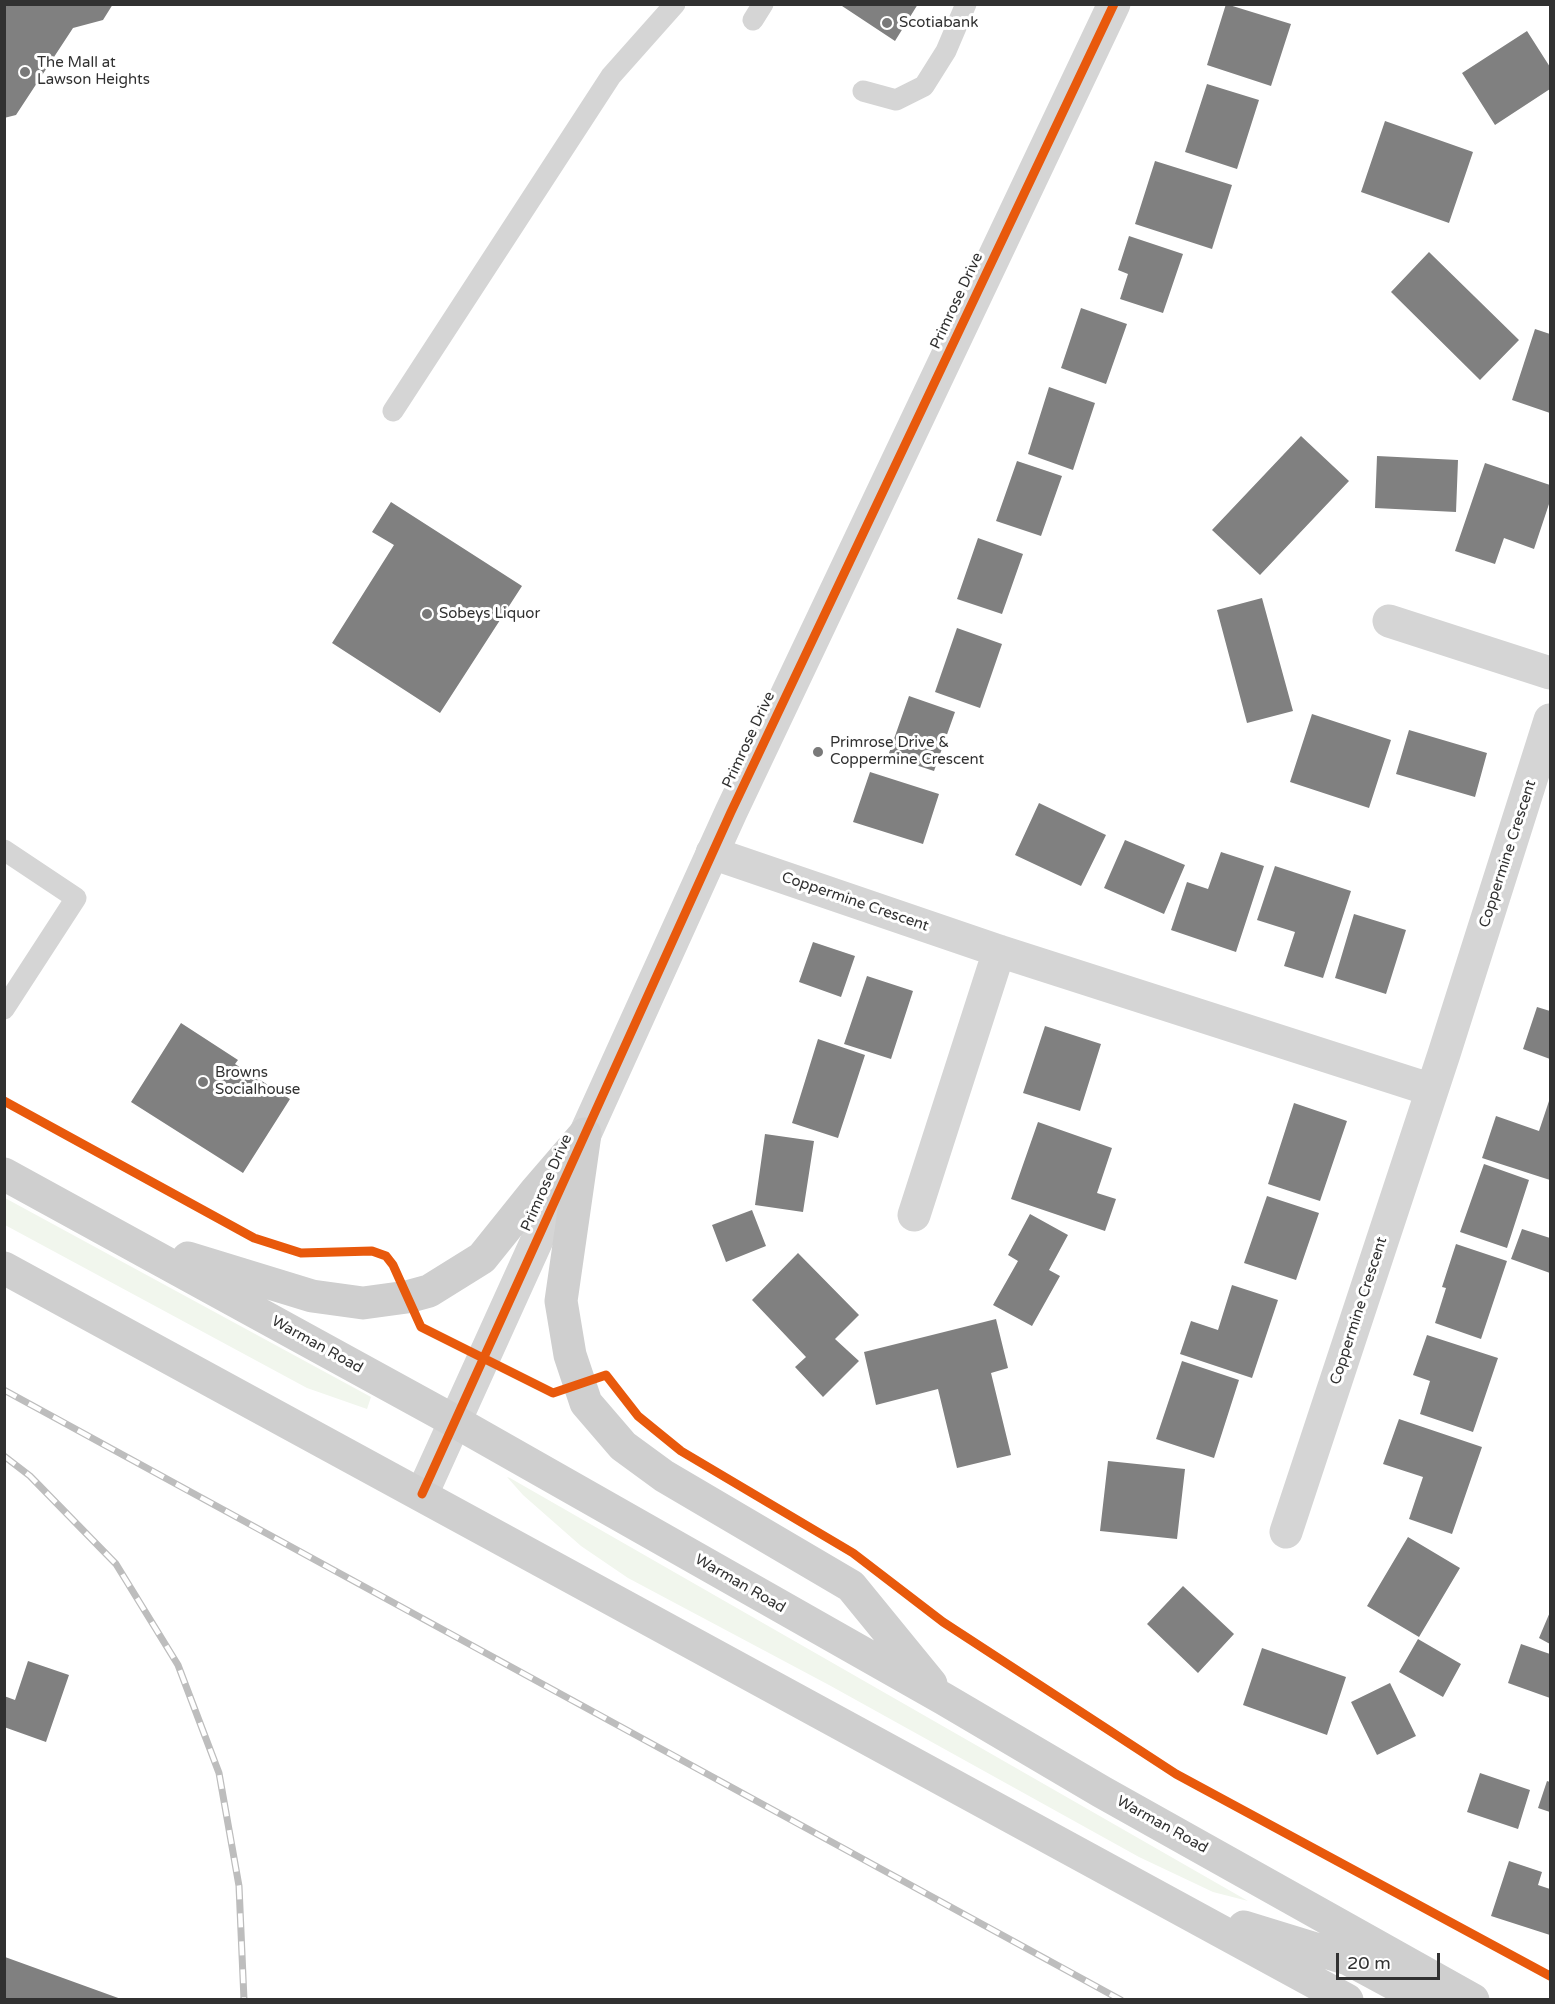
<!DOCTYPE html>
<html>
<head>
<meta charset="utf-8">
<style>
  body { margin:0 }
  #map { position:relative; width:1555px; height:2004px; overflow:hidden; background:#fff; font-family:"Varela Round",sans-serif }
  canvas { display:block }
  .frame { position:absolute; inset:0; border:6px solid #313131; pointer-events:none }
  .scale { position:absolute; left:1336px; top:1953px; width:104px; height:27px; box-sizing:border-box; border:3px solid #313131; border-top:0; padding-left:8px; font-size:18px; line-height:21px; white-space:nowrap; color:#313131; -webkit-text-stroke:4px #fff; paint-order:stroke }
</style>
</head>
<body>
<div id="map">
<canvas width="1555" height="2004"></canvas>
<div class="frame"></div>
<div class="scale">20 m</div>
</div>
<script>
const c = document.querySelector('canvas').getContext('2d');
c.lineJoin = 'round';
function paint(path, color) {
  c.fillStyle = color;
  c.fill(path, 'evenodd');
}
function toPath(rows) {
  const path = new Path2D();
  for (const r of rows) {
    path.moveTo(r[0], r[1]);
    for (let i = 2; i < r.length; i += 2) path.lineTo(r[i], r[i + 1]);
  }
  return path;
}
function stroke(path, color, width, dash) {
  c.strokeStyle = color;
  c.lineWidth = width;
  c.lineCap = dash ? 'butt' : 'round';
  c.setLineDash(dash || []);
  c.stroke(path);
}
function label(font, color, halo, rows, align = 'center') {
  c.font = font + ' "Varela Round",sans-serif';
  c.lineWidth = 6;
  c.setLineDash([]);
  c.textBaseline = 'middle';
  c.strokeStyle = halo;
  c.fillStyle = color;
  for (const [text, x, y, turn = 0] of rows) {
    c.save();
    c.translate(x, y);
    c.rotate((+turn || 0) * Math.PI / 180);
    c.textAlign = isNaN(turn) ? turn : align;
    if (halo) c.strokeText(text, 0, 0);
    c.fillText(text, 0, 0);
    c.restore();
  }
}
paint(toPath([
  [5,1198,371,1397,367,1409,307,1388,5,1225],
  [507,1477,510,1478,1248,1901,1213,1892,1139,1857,829,1685,628,1578,581,1546,523,1495]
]), '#f1f6ed');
paint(toPath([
  [4,4,113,4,103,20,73,28,16,115,4,118],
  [839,4,918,4,895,41],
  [1226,4,1291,24,1271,86,1207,65],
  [1527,31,1550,67,1550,89,1495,125,1462,73],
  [1207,84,1259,100,1237,169,1185,152],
  [1385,121,1473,152,1449,223,1361,192],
  [1155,161,1232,185,1212,249,1135,224],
  [1129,236,1183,254,1163,313,1120,299,1128,274,1118,270],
  [1429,252,1519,340,1480,380,1391,292],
  [1081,308,1127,324,1106,384,1061,368],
  [1535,329,1550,334,1550,413,1512,400],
  [1049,387,1095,403,1073,470,1028,454],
  [1301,436,1349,481,1260,575,1212,530],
  [1377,456,1458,460,1456,512,1375,508],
  [1017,461,1062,476,1041,536,996,521],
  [1485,463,1550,485,1550,501,1534,549,1504,538,1495,564,1455,551],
  [391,502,522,586,440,713,332,643,394,545,372,532],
  [978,538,1023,554,1002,614,957,599],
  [1262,598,1293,711,1247,723,1217,610],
  [957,628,1002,644,980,708,935,692],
  [909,696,955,712,934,771,888,756],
  [1312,714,1391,740,1369,808,1290,782],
  [1409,730,1487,753,1475,797,1396,774],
  [870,772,939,794,923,844,853,822],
  [1039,803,1106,835,1081,886,1015,855],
  [1125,840,1185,865,1164,914,1104,888],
  [1221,852,1264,866,1236,952,1171,930,1187,882,1208,889],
  [1275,866,1351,891,1323,978,1284,966,1295,932,1257,920],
  [1354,914,1406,930,1386,994,1335,978],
  [813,942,855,956,841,997,799,982],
  [867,976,913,991,891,1059,844,1044],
  [1537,1007,1550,1011,1550,1059,1523,1049],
  [181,1023,238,1060,235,1064,290,1099,243,1173,131,1102],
  [1045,1026,1101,1044,1080,1111,1023,1093],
  [818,1039,865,1055,838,1138,792,1123],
  [1549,1101,1550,1102,1550,1180,1482,1158,1496,1116,1539,1131],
  [1294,1103,1347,1121,1320,1201,1268,1184],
  [1038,1122,1112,1148,1097,1193,1116,1199,1105,1231,1011,1199],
  [765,1134,814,1141,803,1212,755,1205],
  [1484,1164,1529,1180,1507,1248,1460,1232],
  [1267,1196,1319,1213,1296,1280,1244,1263],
  [752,1210,766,1246,726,1262,712,1225],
  [1030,1214,1068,1235,1049,1270,1060,1276,1032,1326,993,1305,1018,1261,1008,1255],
  [1522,1229,1550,1238,1550,1273,1511,1259],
  [1456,1244,1507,1261,1481,1339,1435,1323,1446,1288,1442,1287],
  [798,1253,859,1315,835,1339,859,1361,823,1397,795,1367,806,1357,752,1300],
  [1232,1285,1278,1300,1252,1378,1180,1354,1191,1321,1218,1330],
  [996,1319,1008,1368,991,1373,1011,1455,957,1468,938,1389,876,1405,864,1352],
  [1427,1335,1498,1358,1473,1432,1420,1414,1430,1381,1413,1375],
  [1182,1361,1239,1380,1214,1458,1156,1439],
  [1399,1419,1482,1447,1452,1534,1409,1519,1423,1477,1383,1464],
  [1108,1461,1185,1469,1177,1539,1100,1531],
  [1408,1537,1460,1568,1419,1637,1367,1606],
  [1183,1586,1234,1634,1198,1673,1147,1624],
  [1550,1612,1550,1644,1539,1638],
  [1418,1639,1461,1664,1443,1697,1399,1672],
  [1521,1644,1550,1654,1550,1698,1508,1683],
  [1262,1648,1346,1677,1327,1735,1243,1705],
  [28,1661,69,1675,46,1742,4,1727,4,1696,15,1700],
  [1390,1683,1416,1736,1377,1755,1351,1702],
  [1480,1773,1530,1790,1518,1829,1467,1812],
  [1547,1781,1550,1782,1550,1812,1538,1808],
  [1509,1861,1542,1872,1538,1885,1550,1889,1550,1935,1491,1916],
  [5,1957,121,1999,121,2000,5,2000]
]), '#808080');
stroke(toPath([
  [753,20,763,4],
  [863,91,896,100,924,86,946,51,966,4],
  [393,411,611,76,675,4],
  [4,850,76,898,4,1009]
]), '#d5d5d5', 21);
stroke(toPath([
  [1389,621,1550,673],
  [712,853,999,951,1432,1090],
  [914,1215,999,951],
  [1286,1532,1444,1054,1550,720]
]), '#d5d5d5', 33);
stroke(toPath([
  [422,1494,731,812,1114,4]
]), '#d5d5d5', 33);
stroke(toPath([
  [585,1134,561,1301,570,1355,586,1403,623,1446,664,1476,851,1586,931,1684],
  [4,1174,456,1422,944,1699,1102,1792,1473,2000],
  [188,1258,312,1296,363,1303,407,1297,429,1291,482,1258,535,1192,585,1134],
  [4,1268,1347,2000],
  [1244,1927,1348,1959,1424,2000]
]), '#cfcfcf', 33);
const rail = toPath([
  [4,1390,1121,2000],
  [4,1456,30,1476,116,1564,178,1665,219,1773,239,1886,244,2000]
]);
stroke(rail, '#bdbdbd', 7);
stroke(rail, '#fff', 4.5, [14]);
stroke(toPath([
  [4,1101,254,1238,301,1253,372,1251,386,1256,393,1265,421,1327,553,1393,606,1375,638,1416,681,1451,853,1553,943,1622,1176,1774,1550,1976],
  [422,1494,731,812,1114,4]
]), '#e8590c', 9);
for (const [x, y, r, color] of [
  [887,23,6,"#797979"],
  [25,72,6,"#797979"],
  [427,614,6,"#797979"],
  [818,752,6,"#797979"],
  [203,1082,6,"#797979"]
]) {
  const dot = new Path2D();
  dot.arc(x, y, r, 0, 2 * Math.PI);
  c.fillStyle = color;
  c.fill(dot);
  stroke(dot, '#fff', 2);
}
label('15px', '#313131', '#fff', [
  ["Scotiabank",899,23],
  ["The Mall at",37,63],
  ["Lawson Heights",37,80],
  ["Sobeys Liquor",439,614],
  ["Primrose Drive &",830,743],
  ["Coppermine Crescent",830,760],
  ["Browns",215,1073],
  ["Socialhouse",215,1090]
], 'left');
label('15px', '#313131', '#fff', [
  ["Primrose Drive",957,301,-65],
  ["Primrose Drive",749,740,-65],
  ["Coppermine Crescent",1508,854,-72],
  ["Coppermine Crescent",855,902,19],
  ["Primrose Drive",547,1183,-66],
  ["Coppermine Crescent",1359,1311,-72],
  ["Warman Road",317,1345,29],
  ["Warman Road",740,1584,30],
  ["Warman Road",1162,1825,29]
]);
</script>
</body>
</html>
